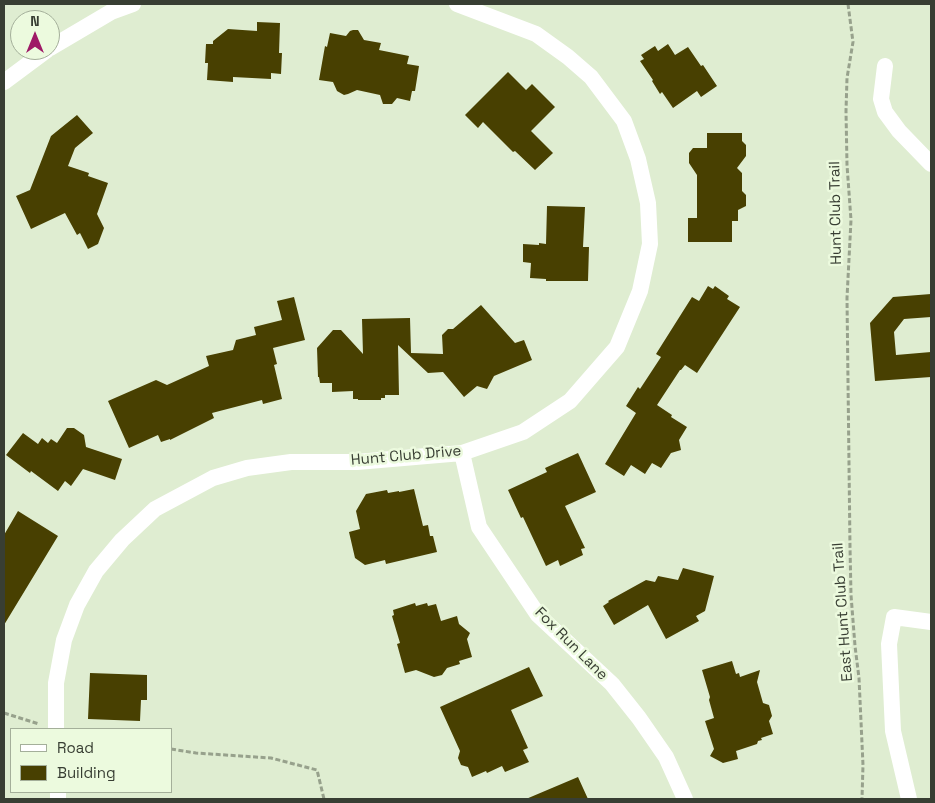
<!DOCTYPE html>
<html>
<head>
<meta charset="utf-8">
<style>
  body { margin:0 }
  #map { position:relative; width:935px; height:803px; overflow:hidden; background:#dfedd1; font-family:"Space Grotesk",sans-serif }
  canvas { display:block }
  .frame { position:absolute; inset:0; border:5px solid #383e33; pointer-events:none }
  .legend { position:absolute; left:10px; top:728px; width:162px; height:65px; box-sizing:border-box; background:#ecfade; border:1px solid #a4af9a; margin:0; padding:6px 9px; list-style:none; font-size:15px; color:#383e33 }
  .legend li { display:flex; align-items:center; gap:10px; height:25px }
  .legend b { width:25px; border:1px solid #a4af9a }
  .north { position:absolute; left:10px; top:10px; width:50px; height:50px; box-sizing:border-box; background:#ecfade; border:1px solid #a4af9a; border-radius:50%; rotate:0deg; font-size:14px; font-weight:700; line-height:20px; text-align:center; color:#383e33 }
  .north::after { content:''; display:block; margin:auto; width:18px; height:22px; background:#9f1967; clip-path:polygon(50% 0,100% 100%,50% 72%,0 100%) }
</style>
</head>
<body>
<div id="map">
<canvas width="935" height="803"></canvas>
<div class="frame"></div>
<ul class="legend">
<li><b style="height:6px;background:#fff"></b>Road</li>
<li><b style="height:14px;background:#484001"></b>Building</li>
</ul>
<div class="north">N</div>
</div>
<script>
const c = document.querySelector('canvas').getContext('2d');
c.lineJoin = 'round';
function paint(path, color) {
  c.fillStyle = color;
  c.fill(path, 'evenodd');
}
function toPath(rows) {
  const path = new Path2D();
  for (const r of rows) {
    path.moveTo(r[0], r[1]);
    for (let i = 2; i < r.length; i += 2) path.lineTo(r[i], r[i + 1]);
  }
  return path;
}
function stroke(path, color, width, dash) {
  c.strokeStyle = color;
  c.lineWidth = width;
  c.lineCap = dash ? 'butt' : 'round';
  c.setLineDash(dash || []);
  c.stroke(path);
}
function label(font, color, halo, rows, align = 'center') {
  c.font = font + ' "Space Grotesk",sans-serif';
  c.lineWidth = 5;
  c.setLineDash([]);
  c.textBaseline = 'middle';
  c.strokeStyle = halo;
  c.fillStyle = color;
  for (const [text, x, y, turn = 0] of rows) {
    c.save();
    c.translate(x, y);
    c.rotate((+turn || 0) * Math.PI / 180);
    c.textAlign = isNaN(turn) ? turn : align;
    if (halo) c.strokeText(text, 0, 0);
    c.fillText(text, 0, 0);
    c.restore();
  }
}
paint(toPath([
  [257,22,280,23,279,53,282,53,281,74,271,73,271,79,233,77,233,82,207,80,208,63,205,63,206,44,213,44,213,41,228,29,257,31],
  [353,30,358,30,364,40,381,43,379,50,409,56,407,64,419,66,415,91,412,91,410,101,397,98,392,104,383,104,380,95,357,90,348,94,344,95,337,91,333,82,319,80,325,46,327,47,330,33,346,36,350,31],
  [668,44,675,55,688,47,701,66,703,65,717,86,701,97,697,91,673,108,662,92,660,94,652,81,653,80,640,61,644,59,641,55,655,46,658,51],
  [508,72,526,90,532,84,555,107,531,131,553,153,535,170,515,151,513,152,483,122,478,128,465,115],
  [77,115,93,133,75,148,68,166,89,173,88,176,108,183,97,214,104,228,98,244,88,249,80,233,77,235,65,213,31,229,16,196,30,190,51,136],
  [707,133,742,133,742,141,746,145,746,156,737,168,742,173,742,191,746,195,746,206,738,210,738,221,732,221,732,242,688,242,688,218,697,218,697,175,689,163,689,153,693,148,707,148],
  [547,206,585,207,583,247,589,247,588,281,546,281,546,279,530,278,531,263,523,262,523,244,539,245,539,243,546,244],
  [708,286,713,289,715,286,729,296,727,299,740,307,697,373,685,365,681,370,680,370,657,405,672,415,671,417,687,427,679,440,681,450,671,453,661,468,652,463,645,474,631,465,624,476,605,464,636,413,626,406,638,387,640,389,661,357,656,354,692,297,699,301],
  [931,294,931,317,904,319,894,332,896,355,931,352,931,377,875,381,870,323,893,297],
  [294,297,305,340,273,348,277,364,274,365,282,399,263,404,262,400,212,413,214,418,170,440,170,439,161,442,158,435,129,448,108,401,156,380,167,385,209,366,206,356,233,350,236,340,256,335,254,327,282,320,277,301],
  [481,305,515,343,524,340,532,360,494,376,487,389,477,386,464,397,443,372,428,373,398,345,399,395,385,395,385,398,381,398,381,400,358,400,358,399,353,399,353,391,332,392,332,383,320,383,319,377,318,377,317,348,333,330,341,330,363,354,362,319,410,318,411,353,443,354,442,335,448,329,453,329],
  [67,428,74,428,84,435,86,447,122,459,115,480,83,469,71,486,65,481,58,491,31,471,30,473,6,455,23,433,38,444,42,438,48,443,51,439,57,443],
  [578,453,596,492,565,506,585,548,581,549,583,555,560,566,558,560,546,566,523,517,521,518,508,490,547,472,545,468],
  [414,489,423,526,428,525,430,536,433,536,437,552,386,564,385,560,365,565,355,558,349,532,360,529,356,511,366,494,387,490,388,493,399,491,399,492],
  [18,511,58,536,4,625,4,535],
  [683,568,714,576,705,611,696,616,699,621,666,639,648,605,614,625,603,606,609,602,608,601,646,580,655,582,658,576,678,580],
  [415,603,416,606,427,603,428,606,436,604,441,621,457,616,459,624,470,633,467,639,472,657,459,661,460,664,447,668,442,675,434,677,416,670,405,673,397,644,400,643,392,616,394,615,393,610],
  [732,661,736,674,739,673,740,677,760,670,757,682,763,703,769,705,772,716,769,721,773,734,761,738,762,740,758,741,757,744,736,751,738,759,723,763,710,756,714,749,705,721,714,718,709,700,710,697,702,670],
  [529,667,543,696,511,710,528,748,523,750,529,762,505,772,502,766,487,773,486,771,472,777,468,767,461,765,458,758,460,751,440,707],
  [90,673,147,675,147,700,141,700,140,721,88,719],
  [578,777,588,799,526,799]
]), '#484001');
stroke(toPath([
  [848,4,853,42,847,78,846,111,847,165,851,220,847,298,850,547,851,595,855,646,859,678,863,765,862,799],
  [4,713,39,724],
  [171,749,196,753,271,758,317,770,324,799]
]), '#97a18c', 3, [5, 2.5]);
stroke(toPath([
  [50,48,111,12,133,4],
  [885,66,881,99,885,112,899,131,931,164],
  [4,82,47,50],
  [462,453,479,527,538,615,612,684,639,718,666,757,685,799],
  [56,729,56,683,64,640,77,605,96,571,122,540,155,509,213,478,247,468,291,462,357,462,462,453,523,432,570,401,617,347,640,291,650,244,648,203,638,159,624,121,591,77,568,57,536,34,457,4],
  [58,792,58,799],
  [909,799,893,731,889,644,894,617,931,622]
]), '#fff', 16);
label('15px', '#383e33', '#ecfade', [
  ["Hunt Club Trail",836,213,-91],
  ["Hunt Club Drive",406,456,-5],
  ["East Hunt Club Trail",843,612,-94],
  ["Fox Run Lane",571,644,45]
]);
</script>
</body>
</html>
